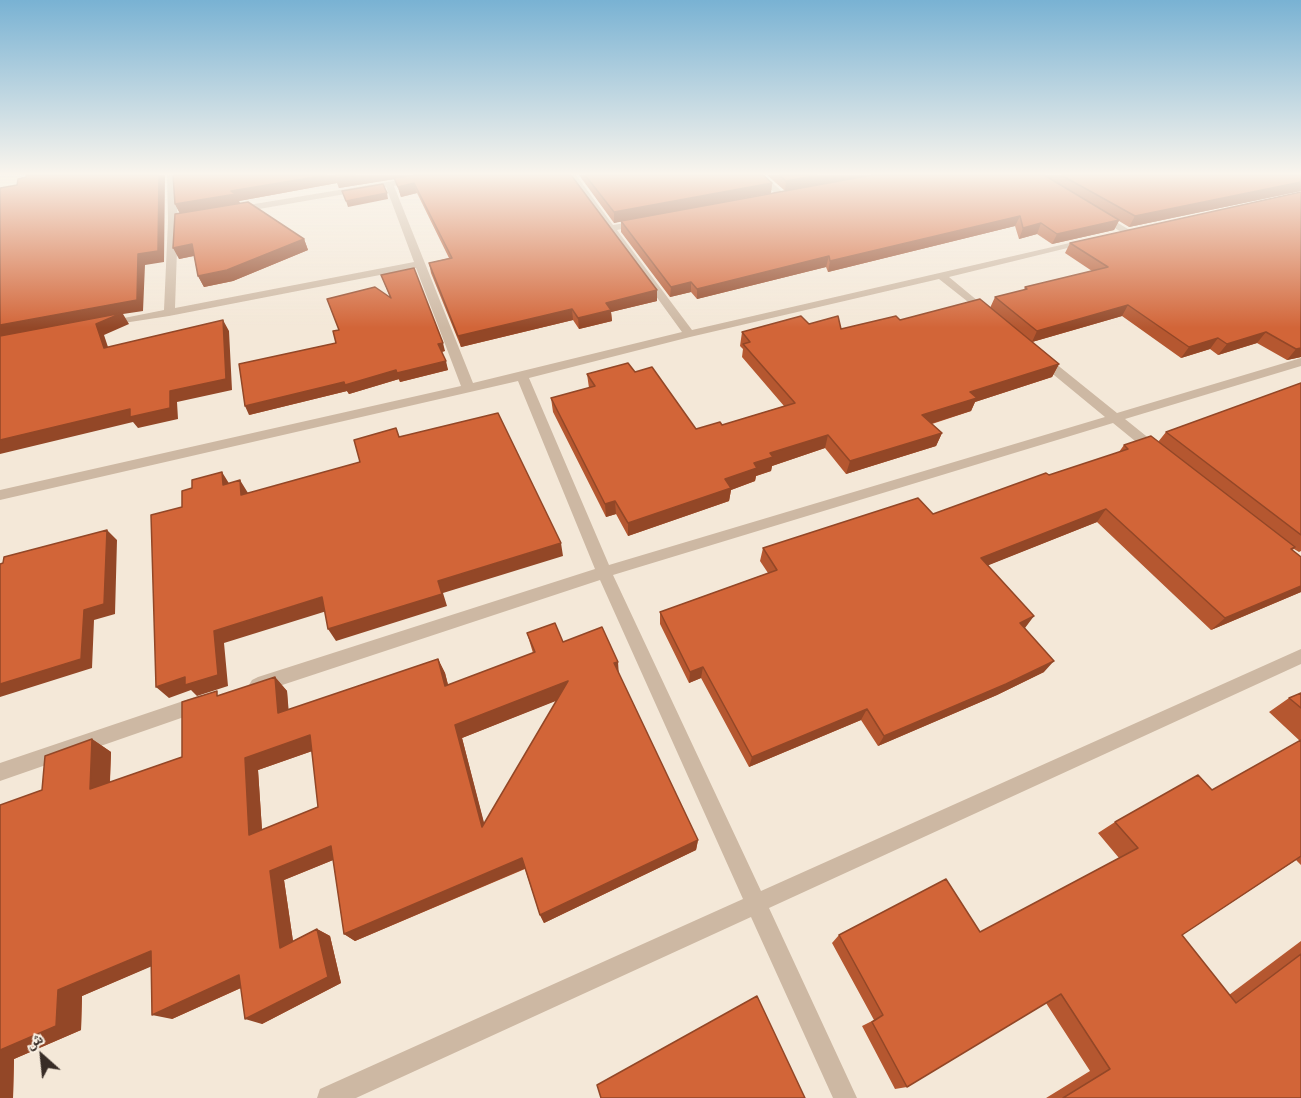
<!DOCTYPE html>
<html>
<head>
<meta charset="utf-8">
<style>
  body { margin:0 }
  #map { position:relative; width:1301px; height:1098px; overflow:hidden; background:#f4e8d8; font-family:"IBM Plex Sans","Noto Naskh Arabic",sans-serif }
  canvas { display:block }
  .north { position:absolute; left:12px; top:1026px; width:60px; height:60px; -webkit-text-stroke:4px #fbf2e5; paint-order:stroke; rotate:333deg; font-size:16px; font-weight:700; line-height:24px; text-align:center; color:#372c26 }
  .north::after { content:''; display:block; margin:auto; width:21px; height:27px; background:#372c26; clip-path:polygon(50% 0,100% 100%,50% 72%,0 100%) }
</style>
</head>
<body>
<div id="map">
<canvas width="1301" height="1098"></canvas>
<div class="north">ش</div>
</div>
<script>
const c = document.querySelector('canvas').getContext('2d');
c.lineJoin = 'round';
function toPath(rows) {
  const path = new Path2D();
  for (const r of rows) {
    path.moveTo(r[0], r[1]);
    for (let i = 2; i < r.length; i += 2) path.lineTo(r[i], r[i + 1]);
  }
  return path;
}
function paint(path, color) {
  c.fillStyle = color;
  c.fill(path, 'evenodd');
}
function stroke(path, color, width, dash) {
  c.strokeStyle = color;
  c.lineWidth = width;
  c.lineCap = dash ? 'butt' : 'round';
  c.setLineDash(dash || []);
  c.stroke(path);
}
paint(toPath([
  [167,175,175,175,178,221,175,308,414,262,386,187,236,213,231,210,236,207,430,175,447,175,443,178,394,186,473,383,682,332,568,175,576,175,613,225,644,220,644,224,617,230,692,330,1087,239,1092,242,949,277,990,311,990,315,986,316,939,279,690,337,529,378,609,565,1105,417,1037,361,1037,355,1045,355,1117,413,1301,358,1301,366,1125,419,1161,448,1163,451,1161,454,1151,454,1113,423,613,575,761,891,1301,649,1301,664,769,908,857,1098,833,1098,751,917,356,1098,317,1098,320,1089,743,899,600,580,258,693,252,690,249,685,252,680,258,677,595,569,518,381,0,500,0,490,461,386,416,268,169,316,104,326,104,322,164,310,168,221,167,175],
  [755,175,764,175,787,196,780,198,755,175],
  [1097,214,1103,214,1133,232,1125,234,1097,218,1097,214],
  [201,695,207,697,210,703,207,709,0,781,0,763,201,695]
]), '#cdb8a3');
paint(toPath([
  [173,175,571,175,657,290,657,301,611,312,612,321,579,329,573,320,461,347,431,273,429,263,449,258,417,193,401,197,395,179,339,188,337,183,239,201,240,203,304,239,308,250,233,281,204,287,198,276,194,256,179,259,180,213,175,204],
  [579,175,763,175,772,183,771,193,646,216,872,175,1301,175,1301,191,1129,227,1119,221,1114,230,1052,244,1037,234,1019,239,1015,226,828,272,826,267,697,299,691,292,670,297,621,232,621,221,614,223],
  [767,175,870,175,785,191],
  [1301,192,1301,357,1287,360,1257,343,1218,355,1210,349,1181,358,1122,316,1032,342,1059,364,1052,377,975,402,971,411,932,424,942,433,936,446,846,474,825,448,772,466,771,471,756,476,755,481,731,490,729,501,628,536,616,514,606,517,553,412,551,398,589,388,587,374,635,372,696,429,722,425,784,406,742,357,743,349,740,346,742,332,809,324,841,329,900,320,990,308,995,297,1024,290,1025,287,1092,271,1065,253,1070,243],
  [381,275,445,351,442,352,448,370,400,382,399,379,349,394,347,391,249,415,336,343,339,330,390,297],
  [1301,383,1301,551,1299,552,1294,549,1292,550,1301,557,1301,592,1211,630,1097,522,988,565,1025,628,1044,672,997,695,878,746,861,720,749,767,701,678,689,683,660,624,660,612,768,573,760,561,763,548,933,514,1119,452,1124,445,1158,442,1166,432],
  [527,633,563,642,619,675,698,840,696,850,544,923,540,915,525,869,355,941,344,934,333,860,284,880,293,941,317,929,330,936,341,983,262,1024,241,988,172,1019,151,966,82,996,81,1030,14,1059,13,1098,0,1098,42,790,92,739,111,752,110,782,182,757,221,695,275,677,287,691,288,710,438,659,445,673,448,685,533,653],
  [557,700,484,824,462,738],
  [312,751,318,807,262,830,258,770],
  [1301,693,1301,865,1296,860,1182,935,1229,995,1301,941,1301,1098,1046,1098,1090,1071,1046,1003,907,1087,895,1089,862,1026,874,1020,832,943,839,935,980,932,1119,858,1098,833,1115,822,1212,790,1300,741,1269,712,1289,698]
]), '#b55730');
paint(toPath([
  [159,175,165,175,164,262,145,265,143,311,123,314,129,324,104,335,112,359,0,338,0,325,138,254],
  [327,175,335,175,337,183,239,201,240,204,180,214,175,204,231,191],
  [356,175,419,175,339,188,336,178],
  [818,175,870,175,785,191,786,181],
  [1301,182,1301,191,1129,227,1135,216],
  [414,183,417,193,401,197,398,187],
  [772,183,771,193,614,223,614,212],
  [387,193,388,199,348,207,346,201],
  [1020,216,1015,226,828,272,830,261],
  [1119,220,1114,230,1052,244,1057,234],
  [1041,223,1037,234,1019,239,1023,228],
  [304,239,308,250,233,281,204,287,198,276],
  [192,244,198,255,179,259,173,248],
  [829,256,826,267,697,299,697,289],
  [691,282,691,292,670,297,671,287],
  [657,290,657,301,611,312,612,321,579,329,578,318,606,303],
  [1128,305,1122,316,1032,342,1037,331],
  [572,309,573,320,461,347,458,336],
  [223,320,229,331,232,390,177,402,178,419,138,428,133,422,0,454,0,440,170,391],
  [1266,332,1257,343,1218,355,1227,344],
  [1218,338,1210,349,1181,358,1189,347],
  [443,343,445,351,440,352,438,344],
  [1301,348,1301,357,1287,360,1296,349],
  [446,361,448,370,400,382,397,373],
  [1059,364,1052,377,975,402,971,411,917,428,922,415,970,392],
  [396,370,399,379,349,394,347,391,249,415,245,406,344,382],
  [942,433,936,446,846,474,850,461],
  [828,435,825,448,772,466,771,471,756,476,755,481,731,490,729,501,628,536,628,523,725,479,754,463,770,453],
  [222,472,230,485,223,485],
  [240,480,248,493,241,495],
  [615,501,616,514,606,517,605,504],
  [1106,509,1097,522,974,571,981,558],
  [107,530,117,540,115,614,94,620,92,668,0,697,0,684,84,610],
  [561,543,563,556,443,593,447,606,336,641,328,629,438,581],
  [1301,586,1301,592,1211,630,1225,618],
  [322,597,330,610,224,643,228,686,197,696,191,690,169,698,156,687,214,631],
  [1034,616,1025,628,1011,634,1020,623],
  [438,659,445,673,452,700,445,686],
  [1054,661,1044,672,997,695,878,746,884,736],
  [618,662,619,676,614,663],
  [703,667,701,678,689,683,690,672],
  [275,677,287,691,290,726,278,713],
  [568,681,571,695,462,738,488,838,482,827,455,725],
  [867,709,861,720,749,767,752,757],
  [310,735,321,748,258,770,263,845,249,835,245,758],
  [92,739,111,752,109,801,90,789],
  [698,840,696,850,544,923,540,915],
  [331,846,343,856,284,880,295,955,280,948,270,871],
  [522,858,526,868,355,941,344,934],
  [317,929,330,936,341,983,262,1024,245,1019],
  [151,951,171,958,82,996,81,1030,14,1059,13,1098,0,1098,0,1050,58,990],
  [239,975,256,981,172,1019,152,1015]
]), '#934727');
const building = toPath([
  [26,175,159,175,158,251,138,254,137,300,0,325,0,188,17,185,18,179,26,177,26,175],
  [173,175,327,175,231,191,236,194,175,204,173,175],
  [335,175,356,175,336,178,335,175],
  [414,175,571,175,657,290,606,303,611,310,578,318,572,309,458,336,429,263,452,258,414,183,398,187,394,178,414,175],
  [585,175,763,175,772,183,614,212,585,175],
  [779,175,818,175,786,181,779,175],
  [872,175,1044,175,1119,220,1057,234,1041,223,1023,228,1020,216,830,261,829,256,697,289,691,282,671,287,621,221,872,175],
  [1061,175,1301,175,1301,182,1135,216,1061,175],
  [383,184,387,193,346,201,342,191,383,184],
  [1301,192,1301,348,1296,349,1266,332,1227,344,1218,338,1189,347,1128,305,1037,331,995,297,1027,289,1025,287,1108,267,1070,243,1301,192],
  [248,202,304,239,227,270,198,276,192,244,173,248,175,214,248,202],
  [414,268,443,343,438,344,446,361,397,373,396,370,345,385,344,382,245,406,239,364,336,343,333,331,339,330,327,299,375,287,391,298,381,275,414,268],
  [980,299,1059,364,970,392,977,398,922,415,942,433,850,461,828,435,770,453,773,457,754,463,757,468,725,479,731,488,628,523,615,501,605,504,551,398,595,386,587,374,628,363,635,372,652,367,696,429,720,422,722,425,795,403,743,344,750,342,742,332,801,316,809,324,838,316,841,329,896,316,900,320,980,299],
  [122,313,96,324,104,348,223,320,226,379,170,391,170,408,130,417,130,409,0,440,0,336,122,313],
  [1301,383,1301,535,1166,432,1301,383],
  [498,413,561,543,438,581,442,594,328,629,322,597,214,631,218,675,185,685,185,677,156,687,151,515,182,507,182,491,192,488,192,480,222,472,223,485,240,480,241,495,360,462,354,440,396,428,399,437,498,413],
  [1151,436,1295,547,1291,549,1301,557,1301,586,1225,618,1106,509,981,558,1034,616,1020,623,1054,661,1006,684,884,736,867,709,752,757,703,667,690,672,660,612,777,570,763,548,918,498,933,514,1046,473,1049,475,1128,449,1124,445,1151,436],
  [107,530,104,604,84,610,81,659,0,684,0,564,3,563,4,557,107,530],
  [555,623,563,642,602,627,618,662,614,663,698,840,540,915,522,858,344,934,331,846,270,871,280,948,317,929,328,977,245,1019,239,975,152,1015,151,951,58,990,56,1026,0,1050,0,805,42,790,45,756,92,739,90,789,182,757,182,702,217,691,217,696,275,677,278,713,438,659,445,686,535,652,527,633,555,623],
  [568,681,482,827,455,725,568,681],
  [310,735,318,807,249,835,245,758,310,735],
  [1301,693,1301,708,1289,698,1301,693],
  [1301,740,1301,856,1182,935,1236,1003,1301,954,1301,1098,1063,1098,1110,1069,1061,994,907,1087,872,1022,883,1015,839,935,946,879,980,932,1138,848,1115,822,1198,775,1212,790,1301,740],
  [757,996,805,1098,601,1098,597,1085,757,996]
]);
paint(building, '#d26538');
stroke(building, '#934727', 1.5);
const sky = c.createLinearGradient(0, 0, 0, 328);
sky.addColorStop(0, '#79b2d3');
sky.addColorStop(0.53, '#faf5ed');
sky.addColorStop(1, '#faf5ed00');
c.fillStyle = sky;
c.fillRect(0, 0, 1301, 328);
</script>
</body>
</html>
